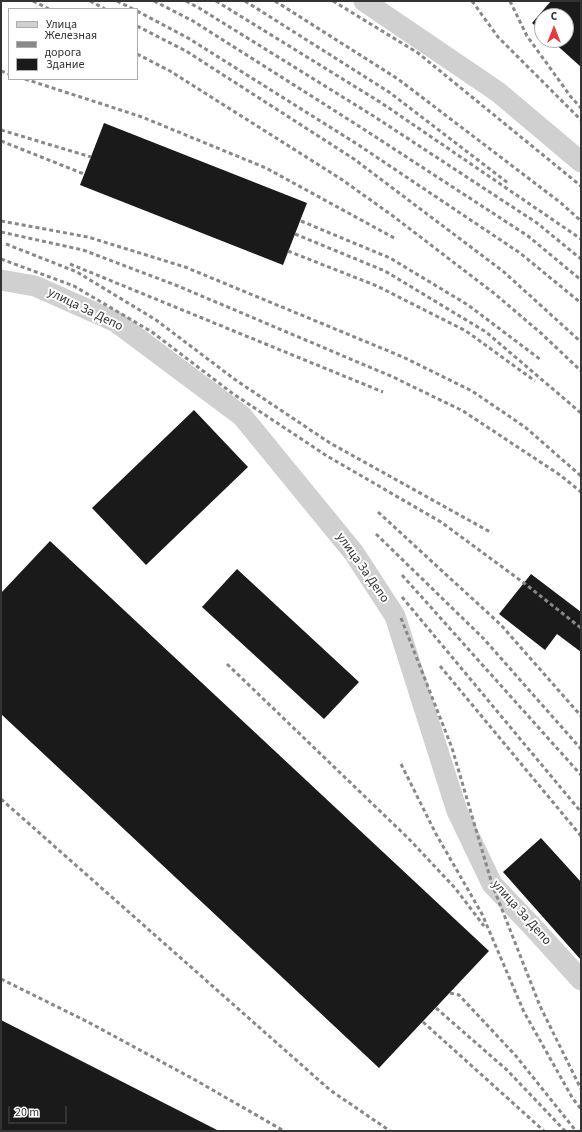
<!DOCTYPE html>
<html>
<head>
<meta charset="utf-8">
<style>
  body { margin:0 }
  #map { position:relative; width:582px; height:1132px; overflow:hidden; background:#fff; font-family:"Source Sans 3",sans-serif }
  canvas { display:block }
  .frame { position:absolute; inset:0; border:2px solid #333; pointer-events:none }
  .legend { position:absolute; left:8px; top:8px; width:130px; height:72px; box-sizing:border-box; background:#fff; border:1px solid #adadad; margin:0; padding:5px 7px; list-style:none; font-size:12px; color:#333 }
  .legend li { display:flex; align-items:center; gap:8px; height:20px }
  .legend b { width:20px; border:1px solid #adadad }
  .north { position:absolute; left:534px; top:8px; width:40px; height:40px; box-sizing:border-box; background:#fff; border:1px solid #adadad; border-radius:50%; rotate:0deg; font-size:11px; font-weight:700; line-height:16px; text-align:center; color:#333 }
  .north::after { content:''; display:block; margin:auto; width:14px; height:18px; background:#e63946; clip-path:polygon(50% 0,100% 100%,50% 72%,0 100%) }
  .scale { position:absolute; left:8px; top:1106px; width:59px; height:18px; box-sizing:border-box; border:2px solid #333; border-top:0; padding-left:5px; font-size:12px; line-height:14px; white-space:nowrap; color:#333; -webkit-text-stroke:3px #fff; paint-order:stroke }
</style>
</head>
<body>
<div id="map">
<canvas width="582" height="1132"></canvas>
<div class="frame"></div>
<ul class="legend">
<li><b style="height:5px;background:#d0d0d0"></b>Улица</li>
<li><b style="height:5px;background:#888"></b>Железная дорога</li>
<li><b style="height:11px;background:#1a1a1a"></b>Здание</li>
</ul>
<div class="north">С</div>
<div class="scale">20 m</div>
</div>
<script>
const c = document.querySelector('canvas').getContext('2d');
c.lineJoin = 'round';
function paint(path, color) {
  c.fillStyle = color;
  c.fill(path, 'evenodd');
}
function toPath(rows) {
  const path = new Path2D();
  for (const r of rows) {
    path.moveTo(r[0], r[1]);
    for (let i = 2; i < r.length; i += 2) path.lineTo(r[i], r[i + 1]);
  }
  return path;
}
function stroke(path, color, width, dash) {
  c.strokeStyle = color;
  c.lineWidth = width;
  c.lineCap = dash ? 'butt' : 'round';
  c.setLineDash(dash || []);
  c.stroke(path);
}
function label(font, color, halo, rows, align = 'center') {
  c.font = font + ' "Source Sans 3",sans-serif';
  c.lineWidth = 4;
  c.setLineDash([]);
  c.textBaseline = 'middle';
  c.strokeStyle = halo;
  c.fillStyle = color;
  for (const [text, x, y, turn = 0] of rows) {
    c.save();
    c.translate(x, y);
    c.rotate((+turn || 0) * Math.PI / 180);
    c.textAlign = isNaN(turn) ? turn : align;
    if (halo) c.strokeText(text, 0, 0);
    c.fillText(text, 0, 0);
    c.restore();
  }
}
paint(toPath([
  [551,1,579,1,581,3,581,67,551,40,566,40,566,16,542,16,542,32,532,23],
  [104,123,307,203,283,265,80,185],
  [194,410,248,467,146,565,92,508],
  [50,541,489,951,379,1068,1,714,1,593],
  [237,569,359,682,324,719,202,607],
  [531,574,581,612,581,652,557,634,545,650,499,614],
  [541,838,581,882,581,960,503,872],
  [1,1020,219,1131,1,1131]
]), '#1a1a1a');
stroke(toPath([
  [364,1,498,92,581,162],
  [1,280,35,286,116,322,242,416,354,553,395,616,457,811,492,884,532,926,581,980]
]), '#d0d0d0', 21);
stroke(toPath([
  [33,1,49,9],
  [90,1,105,9],
  [117,1,133,9],
  [154,1,193,21,365,130,528,236,581,280],
  [186,1,199,8,375,117,537,223,581,259],
  [216,1,380,102,581,239],
  [245,1,389,92,508,183],
  [275,1,398,79,561,203,581,221],
  [333,1,418,53,581,186],
  [472,1,498,37,581,120],
  [510,1,527,36,571,97,581,108],
  [137,11,188,38,357,144,520,253,581,303],
  [137,26,186,51,354,159,504,272,581,342],
  [137,54,170,71,341,179,393,216,495,294,542,334,581,371],
  [1,71,9,74],
  [25,79,142,117,266,168,396,239],
  [1,130,91,157],
  [1,141,84,174],
  [1,221,88,237,185,267,403,357,472,391,525,427,581,476],
  [301,221,390,258,468,305,541,360],
  [1,232,83,250,178,286,393,377,463,411,560,475,581,492],
  [295,234,385,271,486,332,581,413],
  [6,244,77,272,156,320,237,381,330,443,492,533],
  [288,251,377,286,466,331,535,381],
  [1,259,74,286,152,332,232,393,327,456,441,522,524,583,581,628],
  [70,264,383,392],
  [378,512,501,625,581,716],
  [376,534,483,638,581,749],
  [402,575,581,775],
  [402,597,581,812],
  [401,618,452,748,492,884,540,1006,581,1089],
  [227,664,408,838,455,888,484,926],
  [440,666,581,836],
  [401,764,436,834,482,914,524,1012,573,1099,581,1109],
  [1,799,330,1090,390,1131],
  [1,979,88,1022,197,1081,284,1131],
  [450,993,459,995,516,1056,576,1131],
  [436,1008,507,1070,565,1131],
  [423,1022,544,1131]
]), '#888', 3, [4, 3]);
label('13px', '#333', '#fff', [
  ["улица За Депо",85,310,26],
  ["улица За Депо",362,568,55],
  ["улица За Депо",521,913,48]
]);
</script>
</body>
</html>
